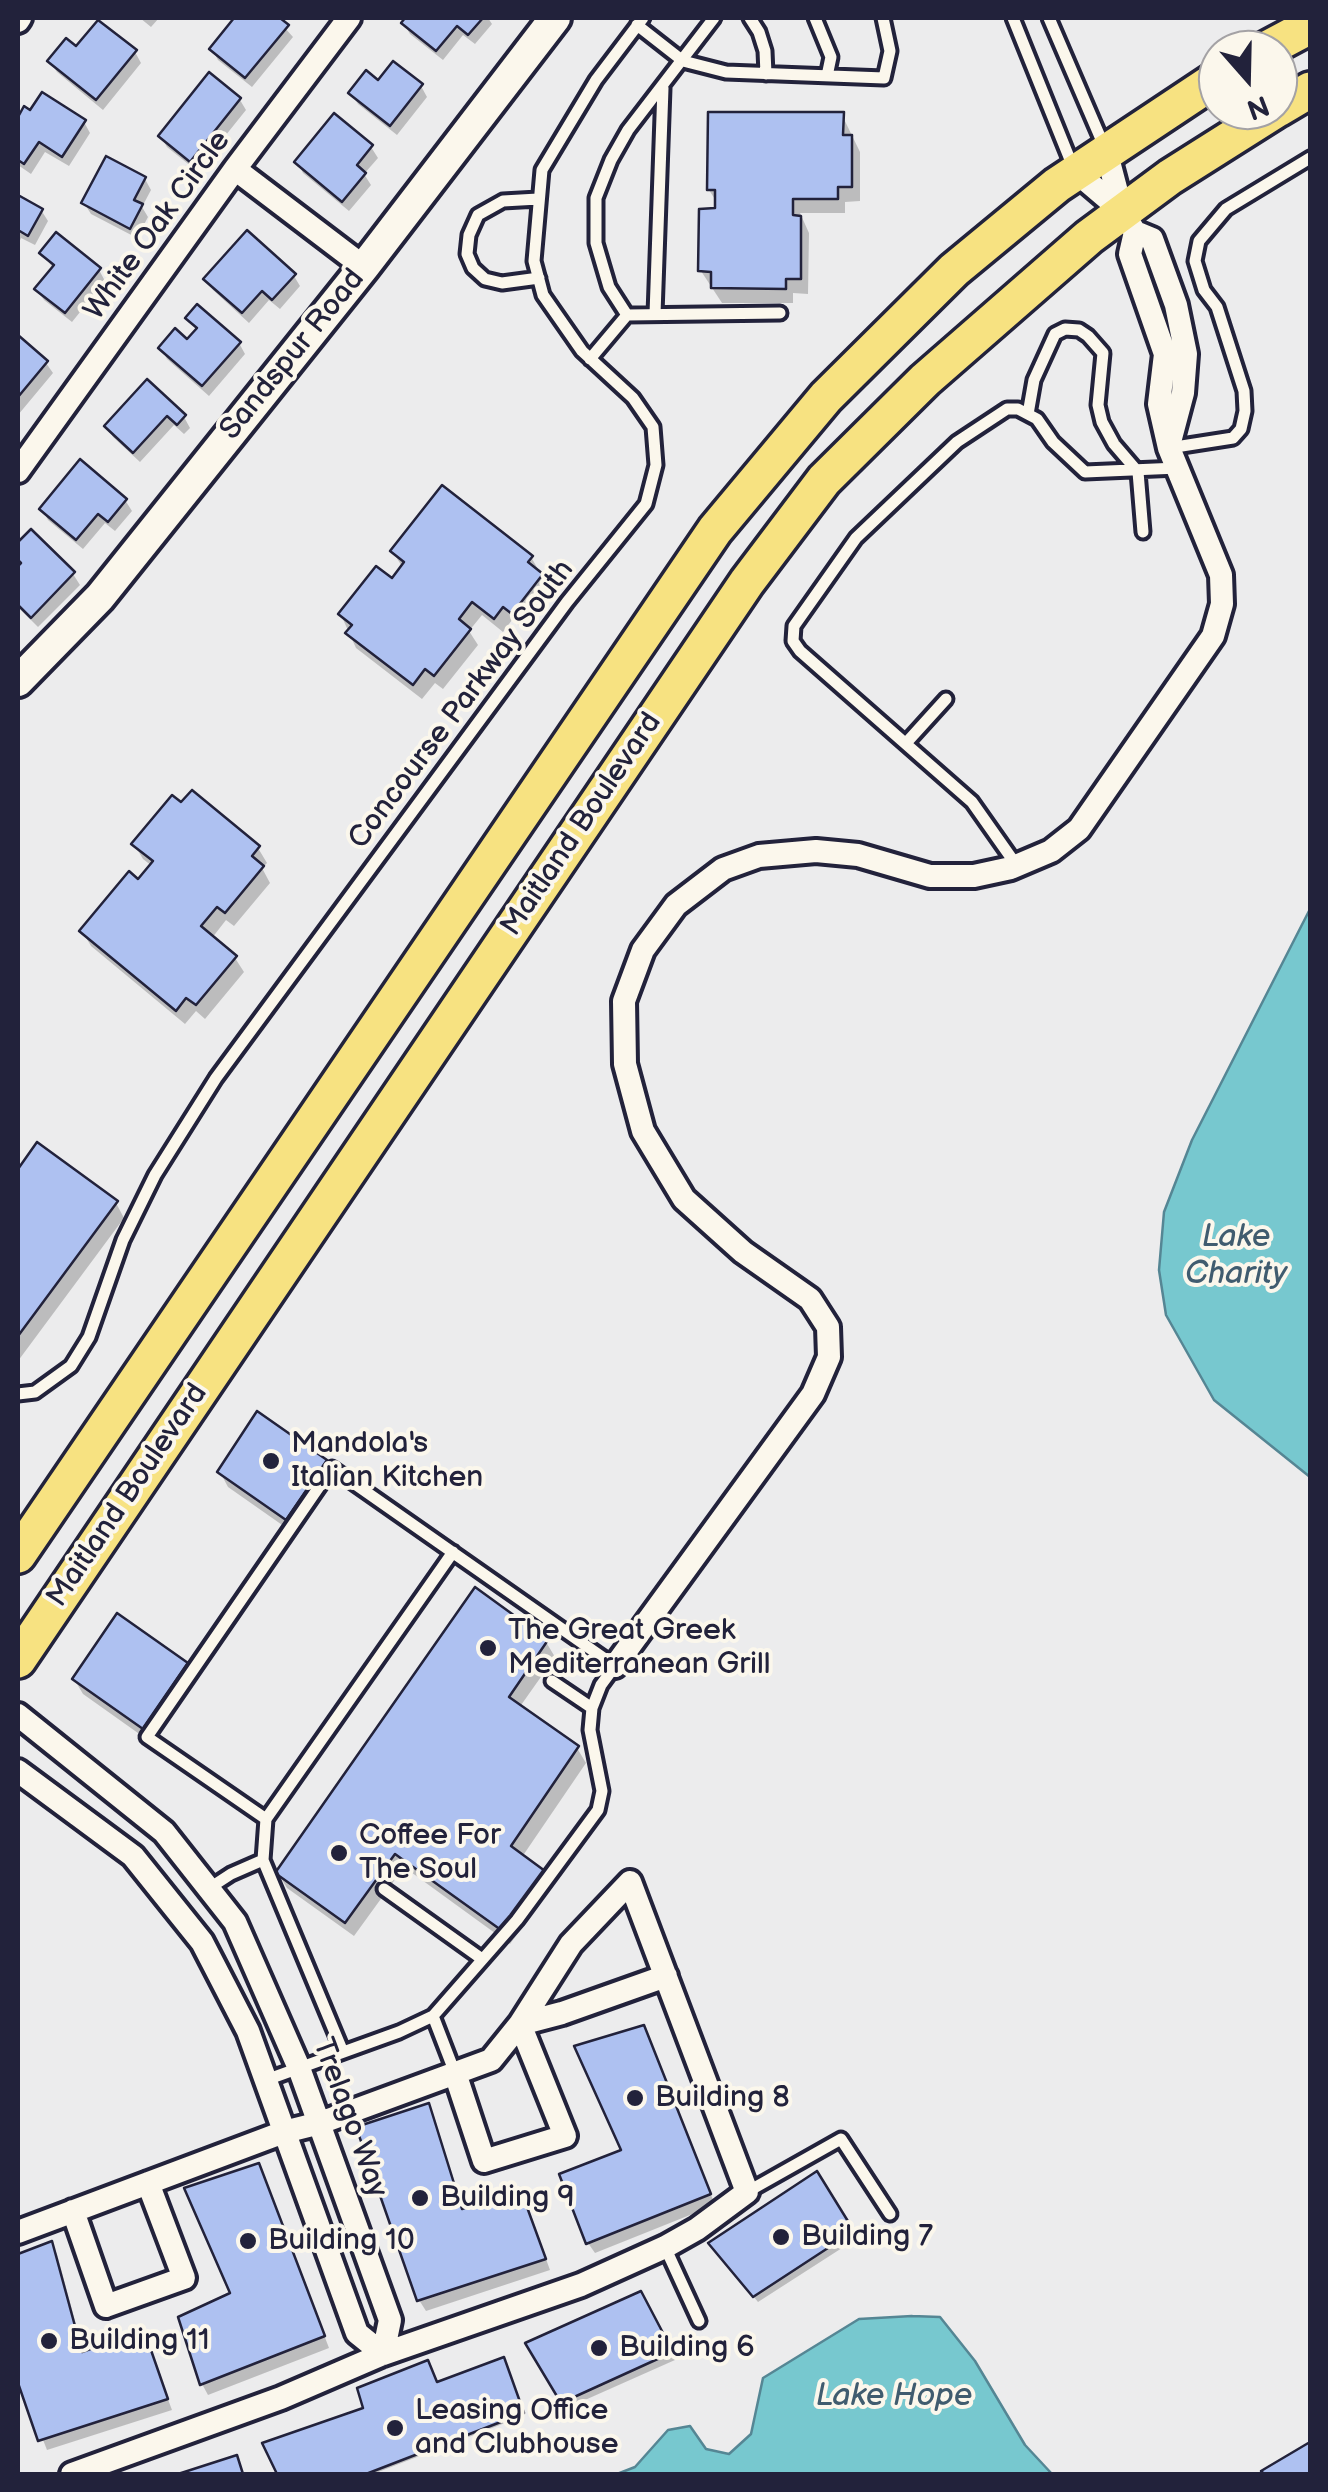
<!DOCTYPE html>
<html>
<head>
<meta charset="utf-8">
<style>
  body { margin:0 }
  #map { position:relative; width:1328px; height:2492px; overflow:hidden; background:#ececed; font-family:"Balsamiq Sans",sans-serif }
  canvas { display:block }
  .frame { position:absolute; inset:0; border:20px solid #22223b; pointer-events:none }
  .north { position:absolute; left:1198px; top:30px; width:100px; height:100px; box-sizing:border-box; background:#fbf7ec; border:2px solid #a4a2a5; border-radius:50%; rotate:160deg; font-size:28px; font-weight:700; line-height:40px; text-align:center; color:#22223b }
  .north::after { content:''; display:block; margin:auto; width:35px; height:45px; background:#22223b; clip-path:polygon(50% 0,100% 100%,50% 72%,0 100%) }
</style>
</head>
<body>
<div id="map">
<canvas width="1328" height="2492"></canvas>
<div class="frame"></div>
<div class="north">N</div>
</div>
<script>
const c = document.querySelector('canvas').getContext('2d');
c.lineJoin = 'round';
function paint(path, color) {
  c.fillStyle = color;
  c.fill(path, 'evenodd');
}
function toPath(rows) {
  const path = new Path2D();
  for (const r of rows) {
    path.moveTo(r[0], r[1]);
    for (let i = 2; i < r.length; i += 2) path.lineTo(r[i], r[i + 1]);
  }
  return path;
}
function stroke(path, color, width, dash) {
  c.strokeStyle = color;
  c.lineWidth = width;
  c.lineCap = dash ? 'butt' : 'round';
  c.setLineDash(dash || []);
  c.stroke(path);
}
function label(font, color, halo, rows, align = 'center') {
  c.font = font + ' "Balsamiq Sans",sans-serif';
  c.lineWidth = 8;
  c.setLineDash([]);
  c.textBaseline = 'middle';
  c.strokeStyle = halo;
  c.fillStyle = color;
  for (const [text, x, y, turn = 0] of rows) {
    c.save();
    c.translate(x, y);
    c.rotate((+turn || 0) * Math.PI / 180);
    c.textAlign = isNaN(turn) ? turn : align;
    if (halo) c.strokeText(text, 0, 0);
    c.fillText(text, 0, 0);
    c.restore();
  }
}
const water = toPath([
  [1310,909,1310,1477,1214,1400,1166,1315,1159,1270,1164,1212,1192,1140,1310,909],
  [912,2316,940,2317,975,2361,1025,2445,1052,2474,617,2474,635,2467,668,2430,690,2426,706,2449,729,2454,751,2434,763,2378,859,2319,912,2316]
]);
paint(water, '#77c8cf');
stroke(water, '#558694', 2.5);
paint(toPath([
  [140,18,159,18,151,27],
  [237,18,276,18,293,37,252,87,218,60,212,49],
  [409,18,488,18,492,24,475,44,463,35,443,60,410,34,404,24],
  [135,52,141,63,103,110,57,72,50,61],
  [379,83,421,86,427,97,397,135,358,104,351,93],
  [240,100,246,110,197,171,167,147,161,137],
  [25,110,84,122,90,133,69,166,45,152,31,174,18,165,18,121],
  [842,115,860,152,860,201,845,202,845,213,800,213,809,233,808,294,793,293,793,303,722,303,701,271,718,211,718,204,709,190],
  [371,147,378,158,364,174,371,185,349,211,303,173,297,162],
  [145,179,151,190,142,207,148,217,137,238,91,214,84,203],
  [18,197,41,210,48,221,35,245,21,238,18,245],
  [42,254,99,270,105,281,72,322,44,300,37,290,54,269],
  [294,276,300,286,280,309,269,300,249,323,213,290,206,280],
  [188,318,239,343,245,354,209,396,167,359,161,348,188,342,197,331],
  [18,338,46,363,53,373,18,415],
  [147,383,184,417,190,428,184,434,174,425,140,462,113,437,107,426],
  [125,500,132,511,115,531,105,523,83,549,48,520,42,509],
  [31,532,73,574,80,585,38,627,18,607,18,570,21,566,18,562,18,546],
  [393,552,531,557,550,590,521,627,512,620,503,632,482,615,469,631,478,645,443,689,435,683,422,699,356,648,341,615,392,582,403,568],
  [134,844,258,848,267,863,262,868,270,883,234,926,226,920,212,938,235,958,244,972,205,1019,196,1011,185,1024,91,946,82,931,138,883,152,866,143,859],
  [38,1145,116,1203,124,1218,18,1361,18,1173],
  [325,1462,334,1477,295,1534,228,1487,220,1472],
  [546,1642,555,1657,519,1708,577,1748,586,1763,522,1857,543,1873,552,1887,510,1944,404,1867,354,1936,287,1888,278,1873],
  [186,1664,195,1679,152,1743,83,1694,74,1679],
  [649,2038,715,2205,595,2253,588,2243,625,2151],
  [428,2106,434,2116,463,2211,525,2202,550,2270,426,2311,419,2300],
  [816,2175,856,2239,758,2302,715,2250],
  [264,2177,329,2348,208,2395,202,2384,233,2295],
  [51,2244,57,2254,84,2354,143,2333,172,2410,47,2450,18,2376,18,2256],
  [640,2294,675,2360,567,2408,528,2345],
  [503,2360,523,2416,373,2474,279,2474,266,2445]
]), '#0003');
const building = toPath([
  [234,18,280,18,289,25,245,78,209,49,234,18],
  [405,18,483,18,468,35,457,26,436,51,401,23,405,18],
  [98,20,137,50,96,100,47,61,66,38,76,46,98,20],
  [393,61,423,84,390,126,348,93,366,70,378,80,393,61],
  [209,72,241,98,190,162,158,136,209,72],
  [42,92,86,120,62,157,39,142,24,164,18,160,18,117,24,106,30,110,42,92],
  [708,112,844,112,843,135,852,135,852,187,838,187,838,199,793,199,793,215,801,216,801,279,786,279,786,289,711,288,711,272,698,271,699,209,715,208,715,190,707,190,708,112],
  [334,113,373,145,357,165,366,173,342,202,294,162,334,113],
  [106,156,146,177,134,200,143,204,130,229,81,203,106,156],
  [18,195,43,209,28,236,18,230,18,195],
  [247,230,296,274,272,300,262,291,242,313,203,279,247,230],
  [56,232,101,268,65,313,34,289,54,265,39,253,56,232],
  [197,304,241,342,202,386,158,348,175,328,187,339,197,328,185,318,197,304],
  [18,335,48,361,18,397,18,335],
  [147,379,186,415,177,425,167,416,133,453,104,426,147,379],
  [80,459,127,499,108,522,98,514,76,540,39,509,80,459],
  [442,485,533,556,528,562,543,574,512,614,503,607,494,619,472,602,459,619,471,629,434,676,425,669,413,685,345,633,352,625,338,614,376,566,392,578,404,562,390,551,442,485],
  [31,529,75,572,31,618,18,605,18,566,21,563,18,560,18,542,31,529],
  [192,790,260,846,252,856,264,866,225,913,217,907,201,926,237,956,196,1005,186,998,176,1011,79,931,129,871,138,879,153,861,131,844,172,795,181,802,192,790],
  [37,1142,118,1201,18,1336,18,1169,37,1142],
  [257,1411,327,1460,286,1520,217,1472,257,1411],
  [475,1587,548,1640,509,1697,579,1746,511,1846,545,1871,501,1930,395,1854,345,1923,275,1873,475,1587],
  [117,1613,188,1663,143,1729,72,1679,117,1613],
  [644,2025,711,2194,586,2244,559,2174,621,2150,574,2046,644,2025],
  [429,2103,462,2209,520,2188,546,2259,417,2301,356,2127,429,2103],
  [259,2163,325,2336,200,2385,178,2317,230,2293,184,2188,259,2163],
  [817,2171,854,2231,753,2297,708,2243,817,2171],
  [52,2241,82,2352,144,2330,168,2399,38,2441,18,2383,18,2254,52,2241],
  [641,2291,673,2352,561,2403,525,2343,641,2291],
  [504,2357,524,2413,366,2474,277,2474,262,2443,363,2408,357,2388,428,2360,437,2382,504,2357],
  [1310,2442,1310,2474,1264,2474,1261,2471,1310,2442],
  [237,2455,243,2474,178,2474,237,2455]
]);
paint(building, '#aec1f1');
stroke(building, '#22223b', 2.5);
const lane = toPath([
  [714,18,628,130,611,160,596,198,596,243,609,287,627,315,780,313],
  [750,18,759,32,765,51,766,74],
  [815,18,831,57,827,76],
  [1013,18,1073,167],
  [1049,18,1104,146],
  [637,25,683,61,726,72,884,78,890,51,883,18],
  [538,199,503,201,478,215,469,235,467,254,473,268,485,279,502,283,539,278],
  [655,314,663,88],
  [590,359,627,315],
  [1028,414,1034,380,1055,334,1065,329,1079,330,1088,336,1103,353,1098,405,1102,422,1114,444,1138,472,1143,532],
  [1169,448,1233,438,1241,429,1245,411,1244,391,1217,307,1204,290,1195,261,1199,241,1226,209,1310,158],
  [907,742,946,699],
  [1017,866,972,802,800,651,793,641,794,626,856,538,957,442,1007,409,1018,409,1037,419,1053,442,1085,472,1178,468],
  [18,1394,35,1392,71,1366,89,1337,123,1240,155,1175,216,1078,567,602,646,504,656,465,653,427,633,398,582,351,543,295,534,261,542,170,596,80,643,18],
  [552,1681,592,1708],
  [266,1819,453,1552],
  [263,1860,343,2052],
  [208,1889,231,1874,263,1860,266,1819,147,1737,332,1468,615,1666,601,1685,592,1708,590,1730,602,1791,598,1810,517,1920,433,2016],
  [384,1889,482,1959],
  [266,2080,399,2032,433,2016,455,2073],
  [747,2192,841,2139,890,2214],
  [665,2247,699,2321]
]);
const street = toPath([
  [18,21,20,18],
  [1106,150,1122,211,1135,232,1152,239,1176,305,1186,354,1183,393,1170,442],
  [235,169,364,267],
  [1075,171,1122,211],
  [18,471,235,169,349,18],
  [615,1666,813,1394,829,1357,828,1327,810,1299,743,1252,684,1199,643,1131,625,1064,624,1001,643,950,676,905,723,869,759,856,816,851,858,855,930,876,974,876,1011,868,1051,851,1079,829,1213,636,1222,604,1221,575,1169,448,1159,404,1165,354,1130,254,1135,232],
  [18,1715,164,1832,235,1922,299,2068,390,2320,383,2354,357,2333,248,2031,202,1942,133,1856,18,1771],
  [455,2073,484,2161,565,2136,520,2024,562,2013,666,1976],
  [73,2211,106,2306,184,2278,148,2183],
  [18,2232,284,2132,320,2123,491,2060,520,2024,571,1944,630,1882,747,2192,697,2229,665,2247,581,2285,383,2354,281,2398,72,2474]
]);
const secondary = toPath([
  [18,681,100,597,364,267,555,18]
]);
const primary = toPath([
  [1265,50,1310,26],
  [1278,109,1310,90],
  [18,1555,715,530,826,397,954,270,1057,185,1218,78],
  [18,1660,747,582,824,480,925,380,1089,237,1170,177,1276,110]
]);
stroke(lane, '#22223b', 19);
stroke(street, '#22223b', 30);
stroke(secondary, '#22223b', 38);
stroke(primary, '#22223b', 42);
stroke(lane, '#fbf7ec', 11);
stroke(street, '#fbf7ec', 22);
stroke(secondary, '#fbf7ec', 30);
stroke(primary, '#f7e281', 35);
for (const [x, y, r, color] of [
  [271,1461,10,"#22223b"],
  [488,1648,10,"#22223b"],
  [339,1853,10,"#22223b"],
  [635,2098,10,"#22223b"],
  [420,2198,10,"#22223b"],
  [781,2237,10,"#22223b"],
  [248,2241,10,"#22223b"],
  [49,2341,10,"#22223b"],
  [599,2348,10,"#22223b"],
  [395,2428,10,"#22223b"]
]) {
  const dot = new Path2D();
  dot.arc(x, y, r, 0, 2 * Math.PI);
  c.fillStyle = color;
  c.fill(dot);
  stroke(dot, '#fbf7ec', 4);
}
label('30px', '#22223b', '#fbf7ec', [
  ["White Oak Circle",158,226,-54],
  ["Sandspur Road",293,355,-51],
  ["Concourse Parkway South",462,705,-53],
  ["Maitland Boulevard",582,825,-56],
  ["Maitland Boulevard",128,1496,-56],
  ["Trelago Way",349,2118,70]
]);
label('30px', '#22223b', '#fbf7ec', [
  ["Mandola's",291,1444],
  ["Italian Kitchen",291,1478],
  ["The Great Greek",508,1631],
  ["Mediterranean Grill",508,1665],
  ["Coffee For",359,1836],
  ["The Soul",359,1870],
  ["Building 8",655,2098],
  ["Building 9",440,2198],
  ["Building 7",801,2237],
  ["Building 10",268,2241],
  ["Building 11",69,2341],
  ["Building 6",619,2348],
  ["Leasing Office",415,2411],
  ["and Clubhouse",415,2445]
], 'left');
label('italic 32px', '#405c6f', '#fbf7ec', [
  ["Lake",1236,1238],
  ["Charity",1236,1275],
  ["Lake Hope",894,2397]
]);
</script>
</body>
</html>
